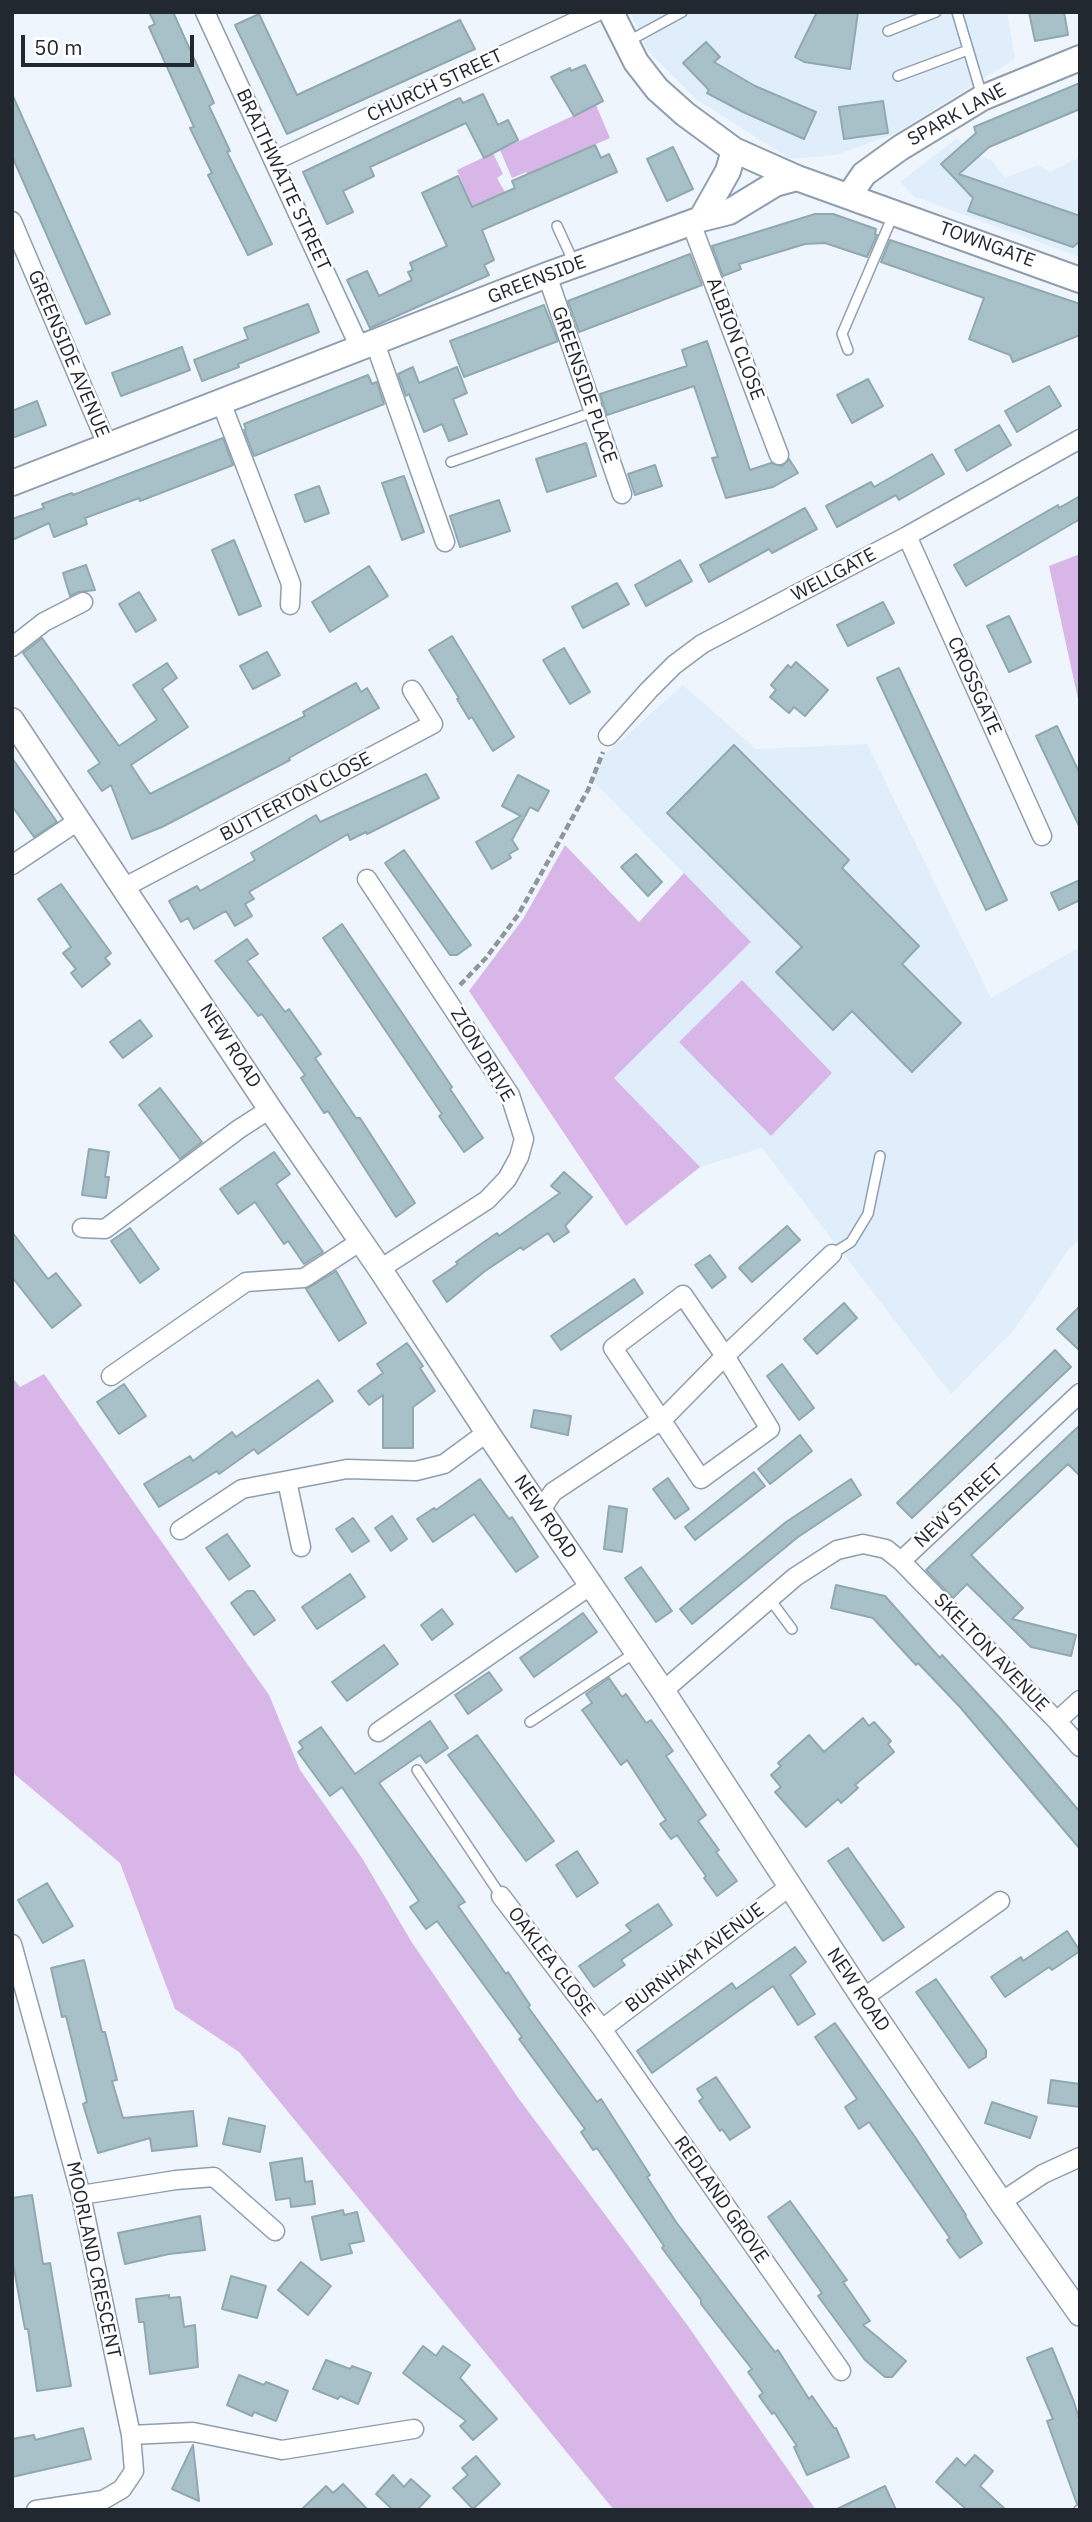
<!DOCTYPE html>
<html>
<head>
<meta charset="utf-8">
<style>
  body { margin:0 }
  #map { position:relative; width:1092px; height:2522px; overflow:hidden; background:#eff5fc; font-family:"IBM Plex Sans",sans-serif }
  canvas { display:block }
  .frame { position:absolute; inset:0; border:14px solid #22282f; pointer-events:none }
  .scale { position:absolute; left:21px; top:35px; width:173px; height:32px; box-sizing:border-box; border:4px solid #22282f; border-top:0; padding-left:9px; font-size:21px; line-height:24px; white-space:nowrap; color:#22282f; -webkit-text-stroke:5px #fff; paint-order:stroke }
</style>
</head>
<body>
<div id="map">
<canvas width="1092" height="2522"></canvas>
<div class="frame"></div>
<div class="scale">50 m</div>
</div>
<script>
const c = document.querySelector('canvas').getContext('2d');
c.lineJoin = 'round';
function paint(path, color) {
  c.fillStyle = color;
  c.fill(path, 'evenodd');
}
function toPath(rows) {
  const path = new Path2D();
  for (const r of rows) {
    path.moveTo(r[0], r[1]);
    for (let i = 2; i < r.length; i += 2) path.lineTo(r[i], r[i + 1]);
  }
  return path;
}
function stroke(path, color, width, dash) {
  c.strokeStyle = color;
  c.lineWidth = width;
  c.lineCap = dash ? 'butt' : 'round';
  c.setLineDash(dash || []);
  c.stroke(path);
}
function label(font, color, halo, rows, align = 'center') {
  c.font = font + ' "IBM Plex Sans",sans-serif';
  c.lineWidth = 5;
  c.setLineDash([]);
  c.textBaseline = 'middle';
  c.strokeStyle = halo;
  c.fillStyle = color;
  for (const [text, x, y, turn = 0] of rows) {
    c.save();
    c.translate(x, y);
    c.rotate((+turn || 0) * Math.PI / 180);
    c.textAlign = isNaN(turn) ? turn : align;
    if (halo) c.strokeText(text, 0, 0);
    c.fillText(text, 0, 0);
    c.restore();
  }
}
paint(toPath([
  [630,12,1007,12,1015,59,896,133,836,155,790,159,696,99,647,50],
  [957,138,973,155,991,160,1005,178,1038,165,1050,172,1080,157,1080,257,915,197,900,182],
  [683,685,756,749,867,744,991,998,1080,947,1080,1240,1069,1249,1013,1331,951,1394,762,1148,700,1167,614,1078,751,942,592,780,600,759]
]), '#e0eefc');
paint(toPath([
  [596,105,610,138,527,174,526,172,512,178,500,150],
  [493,153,503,174,497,178,505,192,498,196,482,230,457,170],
  [1080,554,1080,708,1049,566],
  [565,845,639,922,684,873,751,942,614,1078,700,1167,626,1226,469,991,523,919],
  [742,980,832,1073,771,1136,679,1042],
  [44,1374,269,1695,300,1770,362,1858,411,1941,460,2013,519,2099,688,2326,816,2510,614,2510,239,2052,175,2009,120,1863,12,1772,12,1377,20,1387]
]), '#d8b6e7');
const building = toPath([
  [149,12,173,12,214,103,209,106,230,151,227,152,272,244,248,255,208,175,212,173,190,128,194,127,149,27,155,24,149,12],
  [817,12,858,12,850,69,804,62,795,57,817,12],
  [1029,12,1064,12,1068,35,1035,41,1029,12],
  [259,14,297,95,460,20,475,49,287,134,235,25,259,14],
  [706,42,720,57,714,62,755,86,816,112,804,139,743,112,707,93,709,90,683,63,706,42],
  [585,65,603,101,574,116,551,77,570,68,571,71,585,65],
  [1080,83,1080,109,989,147,959,174,1080,216,1080,241,1073,247,968,211,973,198,941,164,976,133,974,127,1080,83],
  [12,94,110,314,86,324,12,156,12,94],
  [483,94,498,125,508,120,518,140,484,158,466,123,370,167,374,176,343,191,353,212,327,224,303,172,460,98,463,103,483,94],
  [883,101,888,133,844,139,839,107,883,101],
  [595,145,601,158,609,154,617,172,482,230,494,260,484,265,489,275,370,328,347,280,367,271,379,296,412,280,408,272,413,270,410,263,447,246,422,193,458,176,472,207,515,188,512,181,595,145],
  [673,147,693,189,667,201,647,159,673,147],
  [815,214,833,214,876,229,875,234,877,235,867,257,825,243,805,244,739,264,741,269,723,276,712,246,815,214],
  [890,240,1080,304,1080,335,1013,362,1010,355,969,339,984,298,881,262,890,240],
  [690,254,702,285,579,332,568,301,690,254],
  [308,304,319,332,238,364,239,367,202,381,194,360,248,339,244,328,308,304],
  [544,305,558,341,464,377,450,341,544,305],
  [707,341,750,470,771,463,782,466,789,459,798,473,773,487,726,498,712,458,718,457,694,386,607,415,600,394,687,366,682,350,707,341],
  [182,347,190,370,121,396,112,373,182,347],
  [413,367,419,383,457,367,467,393,453,399,467,434,449,441,442,424,424,432,409,394,406,396,398,374,413,367],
  [368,375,372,384,377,382,384,404,254,456,244,430,246,429,244,424,368,375],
  [868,379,883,406,852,423,837,395,868,379],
  [1049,386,1061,406,1017,432,1005,411,1049,386],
  [37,401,46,425,12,438,12,411,37,401],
  [999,425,1011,445,967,471,955,450,999,425],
  [223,438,233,465,140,501,139,498,85,518,87,524,54,537,49,523,12,540,12,519,44,508,42,504,72,493,73,495,223,438],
  [586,443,596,476,547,492,536,459,586,443],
  [932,454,944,474,899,500,896,495,837,527,826,506,871,482,874,487,932,454],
  [655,465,662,486,635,495,628,474,655,465],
  [404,476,424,532,402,540,382,483,404,476],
  [319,486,329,513,305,522,295,495,319,486],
  [1080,496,1080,519,966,586,954,565,1058,505,1059,508,1080,496],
  [499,500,510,531,460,547,450,516,499,500],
  [805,508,817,529,772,553,769,549,709,582,700,565,805,508],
  [234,540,261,606,239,615,212,550,234,540],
  [680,560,692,581,646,606,635,585,680,560],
  [86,565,95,590,78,592,70,596,63,573,86,565],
  [369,566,388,596,330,632,312,602,369,566],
  [617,583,629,604,583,628,572,607,617,583],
  [139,592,156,620,136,632,119,604,139,592],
  [883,602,894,623,848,646,837,625,883,602],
  [1009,616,1031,662,1009,672,987,626,1009,616],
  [452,636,514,737,493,751,472,717,469,719,457,699,459,698,429,650,452,636],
  [42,638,119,746,157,720,133,685,167,663,177,678,162,689,188,727,131,765,150,794,305,716,303,712,356,683,361,692,367,688,379,708,289,758,290,760,162,827,132,839,111,785,102,791,88,771,100,763,23,653,42,638],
  [564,648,590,692,570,704,543,660,564,648],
  [267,652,280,675,253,689,240,666,267,652],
  [796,662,828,690,805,716,794,707,789,713,770,697,776,690,771,685,788,665,791,668,796,662],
  [899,668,1007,900,986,910,877,678,899,668],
  [1057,726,1080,774,1080,828,1036,736,1057,726],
  [734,745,849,860,842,868,919,946,902,964,961,1023,912,1072,852,1011,833,1030,776,972,802,947,667,813,734,745],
  [12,758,57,822,34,837,12,806,12,758],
  [426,774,439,798,367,834,366,832,350,840,348,834,249,892,254,899,245,904,252,916,235,926,226,911,194,929,188,918,181,922,169,901,197,886,200,891,255,860,251,853,316,815,320,822,426,774],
  [518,775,549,791,538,811,530,807,512,840,518,849,509,854,511,858,492,869,476,842,521,816,502,806,518,775],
  [404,850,471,945,457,955,450,955,385,863,404,850],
  [636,854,662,882,648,896,621,867,636,854],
  [1080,880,1080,900,1059,910,1051,893,1080,880],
  [61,884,111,953,105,958,110,964,82,987,71,973,76,969,63,953,71,947,38,899,61,884],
  [342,924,452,1087,450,1089,483,1138,464,1152,439,1116,442,1114,421,1083,323,938,342,924],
  [247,939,258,954,247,961,285,1012,289,1009,321,1054,315,1058,356,1118,360,1118,415,1203,396,1217,328,1111,324,1113,301,1078,305,1075,262,1014,258,1016,215,961,247,939],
  [140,1020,152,1036,123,1058,110,1042,140,1020],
  [160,1088,202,1142,180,1159,139,1105,160,1088],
  [89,1149,109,1152,105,1177,109,1177,106,1198,82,1195,89,1149],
  [274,1152,290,1174,276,1184,323,1252,304,1264,288,1241,284,1244,255,1202,238,1214,220,1189,274,1152],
  [564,1172,592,1197,565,1226,569,1232,554,1242,548,1233,523,1250,521,1247,485,1271,447,1302,433,1281,458,1264,456,1262,481,1244,497,1233,499,1236,560,1193,551,1186,564,1172],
  [787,1226,800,1240,752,1282,739,1268,787,1226],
  [130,1228,159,1269,140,1283,111,1241,130,1228],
  [12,1232,48,1279,56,1273,81,1305,52,1328,12,1277,12,1232],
  [710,1255,726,1277,712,1288,695,1265,710,1255],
  [336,1271,366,1323,339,1341,306,1289,336,1271],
  [634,1279,643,1293,561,1350,551,1336,634,1279],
  [844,1303,857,1318,817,1354,804,1339,844,1303],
  [1080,1306,1080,1351,1057,1329,1080,1306],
  [407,1343,423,1366,420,1368,435,1391,413,1407,413,1448,383,1448,383,1395,369,1405,358,1391,383,1373,377,1364,407,1343],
  [1055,1350,1071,1367,912,1518,897,1503,1055,1350],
  [782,1364,814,1408,799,1420,767,1376,782,1364],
  [318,1380,333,1401,258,1454,254,1449,219,1474,217,1471,159,1507,144,1484,190,1456,193,1461,232,1432,236,1437,318,1380],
  [124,1384,146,1416,119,1434,97,1402,124,1384],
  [534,1410,571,1416,568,1435,531,1427,534,1410],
  [1080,1425,1080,1476,1068,1464,971,1555,1023,1608,1012,1619,1076,1635,1071,1656,1031,1647,967,1584,953,1598,926,1570,1080,1425],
  [800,1435,812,1451,770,1484,758,1469,800,1435],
  [754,1472,765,1486,695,1540,685,1527,754,1472],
  [668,1478,689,1509,675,1519,653,1489,668,1478],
  [480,1479,509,1519,512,1517,538,1557,516,1572,474,1514,433,1542,417,1519,434,1508,436,1510,480,1479],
  [851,1479,861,1495,798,1537,692,1624,680,1609,786,1522,851,1479],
  [609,1506,627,1509,622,1552,604,1549,609,1506],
  [392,1516,407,1539,391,1551,375,1528,392,1516],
  [353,1518,369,1541,352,1552,336,1529,353,1518],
  [227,1534,250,1566,229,1580,206,1548,227,1534],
  [641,1567,672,1611,656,1622,625,1578,641,1567],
  [350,1574,365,1597,317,1629,302,1607,350,1574],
  [836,1585,885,1596,940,1658,942,1655,999,1717,1080,1812,1080,1849,960,1707,918,1663,916,1665,873,1618,831,1608,836,1585],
  [247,1591,254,1591,275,1620,254,1635,231,1603,247,1591],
  [442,1609,453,1624,432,1640,421,1625,442,1609],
  [583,1613,597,1632,534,1677,520,1658,583,1613],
  [384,1645,398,1664,347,1701,332,1682,384,1645],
  [489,1672,502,1690,468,1714,455,1695,489,1672],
  [609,1678,622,1697,626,1694,646,1723,651,1720,673,1751,666,1756,706,1815,698,1821,719,1850,716,1852,737,1881,717,1896,704,1878,706,1876,677,1835,671,1839,660,1824,666,1820,627,1760,621,1765,582,1710,592,1703,586,1694,609,1678],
  [863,1718,869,1726,874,1722,891,1741,888,1744,894,1752,855,1785,858,1788,841,1803,838,1799,806,1827,775,1792,781,1787,771,1775,781,1766,778,1763,809,1735,824,1752,863,1718],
  [430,1721,448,1748,426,1763,420,1755,379,1783,465,1902,458,1906,506,1974,508,1972,530,2005,528,2007,597,2102,601,2099,650,2175,647,2177,676,2222,775,2352,778,2350,809,2399,812,2396,834,2428,836,2428,849,2457,807,2475,794,2447,797,2446,774,2412,772,2414,759,2396,763,2393,748,2372,752,2369,701,2304,701,2300,662,2248,664,2246,597,2148,593,2150,581,2132,585,2129,519,2039,522,2037,437,1921,426,1929,410,1907,419,1901,342,1787,330,1796,298,1752,303,1748,299,1742,321,1727,355,1774,430,1721],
  [477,1735,554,1841,526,1861,448,1755,477,1735],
  [848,1848,904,1927,883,1941,828,1861,848,1848],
  [577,1851,598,1883,577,1897,556,1865,577,1851],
  [47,1883,73,1926,43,1943,18,1900,47,1883],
  [658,1904,672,1925,621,1960,625,1965,594,1987,579,1966,631,1931,626,1925,658,1904],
  [1067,1931,1080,1951,1052,1970,1049,1967,1005,1997,991,1977,1021,1957,1023,1961,1067,1931],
  [795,1947,806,1962,790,1975,815,2014,798,2025,773,1986,652,2073,637,2051,732,1983,736,1989,795,1947],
  [84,1960,102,2032,105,2032,117,2080,112,2081,123,2118,193,2111,197,2146,152,2151,150,2138,98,2153,83,2104,87,2102,66,2016,62,2017,51,1968,84,1960],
  [936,1979,986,2050,986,2057,969,2068,916,1992,936,1979],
  [835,2023,915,2137,966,2215,965,2216,982,2243,960,2258,947,2240,950,2238,869,2122,859,2129,845,2107,857,2099,815,2037,835,2023],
  [716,2077,750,2127,730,2140,722,2129,720,2131,699,2101,703,2098,697,2089,716,2077],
  [1051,2080,1080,2084,1080,2107,1048,2103,1051,2080],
  [992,2102,1037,2117,1030,2138,985,2123,992,2102],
  [229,2118,265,2126,260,2152,223,2144,229,2118],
  [302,2158,305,2182,312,2181,315,2204,291,2207,290,2198,276,2200,270,2163,302,2158],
  [32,2195,43,2264,50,2263,71,2386,37,2391,28,2329,25,2329,12,2258,12,2198,32,2195],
  [790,2201,847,2280,843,2282,870,2321,863,2325,906,2361,892,2377,885,2377,865,2360,818,2296,822,2293,768,2217,790,2201],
  [343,2210,344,2215,357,2212,364,2241,349,2244,352,2253,321,2260,312,2217,343,2210],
  [200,2216,205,2250,169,2254,125,2264,118,2233,200,2216],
  [301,2262,331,2286,308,2315,278,2290,301,2262],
  [231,2276,266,2286,257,2318,222,2309,231,2276],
  [169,2295,169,2298,180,2297,184,2327,195,2325,198,2367,150,2374,144,2322,139,2322,136,2299,169,2295],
  [423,2346,436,2356,443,2346,470,2365,460,2378,497,2419,473,2440,460,2426,466,2421,403,2373,423,2346],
  [1052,2348,1074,2402,1080,2422,1080,2503,1077,2504,1047,2421,1053,2419,1027,2358,1052,2348],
  [326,2360,350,2369,352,2366,371,2373,358,2404,340,2396,338,2399,313,2389,326,2360],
  [239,2375,264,2385,266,2382,288,2391,276,2421,254,2412,252,2416,227,2405,239,2375],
  [83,2428,91,2459,12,2477,12,2439,34,2435,35,2440,83,2428],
  [193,2445,199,2501,172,2489,193,2445],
  [975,2455,993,2471,980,2486,1006,2510,967,2510,936,2482,957,2458,965,2466,975,2455],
  [476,2456,500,2484,473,2509,453,2488,468,2475,462,2468,476,2456],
  [393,2475,404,2487,411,2479,430,2496,417,2510,393,2510,376,2494,393,2475],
  [343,2484,368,2510,301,2510,326,2486,333,2493,343,2484],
  [885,2486,896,2510,835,2510,885,2486]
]);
paint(building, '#a8c1c9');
stroke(building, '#90a9b0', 2);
const service = toPath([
  [957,12,982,96],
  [888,31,936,12],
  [627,42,682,12],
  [898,76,968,50],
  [557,226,574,263],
  [848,350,842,334,894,213],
  [451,462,593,412],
  [832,1254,851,1242,868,1214,880,1156],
  [769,1598,792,1629],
  [530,1722,636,1652],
  [417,1770,501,1896],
  [1079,2510,1080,2510]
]);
const minor = toPath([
  [205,12,360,348],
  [274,161,596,12],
  [12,221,108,447],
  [691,223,779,455],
  [547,275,622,494],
  [375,343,445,542],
  [221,402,291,584,290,605],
  [907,536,1042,836],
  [12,647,44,622,83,602],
  [608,736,649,690,674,665,702,644,907,536,1080,439],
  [12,865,78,821],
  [367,879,510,1095,524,1139,519,1157,507,1179,487,1200,380,1269],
  [123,888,433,724,412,690],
  [82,1228,105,1229,239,1129,270,1109],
  [683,1295,725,1356,770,1429,701,1479,613,1348,683,1295],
  [111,1376,246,1282,304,1278,361,1241],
  [287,1481,301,1547],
  [541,1510,553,1492,663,1419,725,1356,832,1254],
  [180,1530,242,1489,347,1469,416,1471,444,1464,478,1439,489,1435],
  [901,1561,1057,1721,1080,1747],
  [663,1691,795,1577,837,1550,863,1544,886,1549,901,1561,1080,1393],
  [1057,1721,1080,1700],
  [378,1732,591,1585],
  [501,1896,602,2029,841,2371],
  [12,1944,81,2195,131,2435,134,2471,122,2489,103,2500,36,2510],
  [863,1998,1000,1901],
  [602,2029,789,1887],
  [81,2195,176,2180,214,2177,275,2231],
  [1001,2202,1043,2174,1080,2157],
  [131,2435,193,2432,282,2450,414,2429]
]);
const tertiary = toPath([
  [12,720,270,1109,380,1269,489,1435,663,1691,863,1998,1001,2202,1080,2314]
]);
const secondary = toPath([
  [611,12,636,62,657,89,685,114,734,150,797,178,1080,280],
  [849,196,864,174,900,148,982,98,1080,58],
  [701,219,728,171,734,150],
  [12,483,547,275,701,219,729,212,775,184,797,178]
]);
stroke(service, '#8e9eae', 12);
stroke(minor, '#8e9eae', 21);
stroke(tertiary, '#8e9eae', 26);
stroke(secondary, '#8e9eae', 28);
stroke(toPath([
  [460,985,486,958,518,915,588,790,603,752]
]), '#90969d', 4.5, [7, 3.5]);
stroke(service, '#fff', 9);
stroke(minor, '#fff', 18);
stroke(tertiary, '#fff', 23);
stroke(secondary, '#fff', 24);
label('19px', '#22282f', '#fff', [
  ["CHURCH STREET",435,86,-25],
  ["SPARK LANE",957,115,-29],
  ["BRAITHWAITE STREET",283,180,65],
  ["TOWNGATE",987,245,20],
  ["GREENSIDE",537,280,-21],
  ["ALBION CLOSE",735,339,69],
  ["GREENSIDE AVENUE",68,354,67],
  ["GREENSIDE PLACE",584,385,71],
  ["WELLGATE",834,575,-28],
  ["CROSSGATE",974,686,66],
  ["BUTTERTON CLOSE",296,797,-28],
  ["NEW ROAD",230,1046,57],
  ["ZION DRIVE",482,1055,59],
  ["NEW STREET",959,1506,-43],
  ["NEW ROAD",545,1517,56],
  ["SKELTON AVENUE",991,1653,46],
  ["BURNHAM AVENUE",695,1958,-37],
  ["OAKLEA CLOSE",551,1962,53],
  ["NEW ROAD",858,1990,56],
  ["REDLAND GROVE",721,2200,55],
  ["MOORLAND CRESCENT",93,2260,78]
]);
</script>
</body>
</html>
